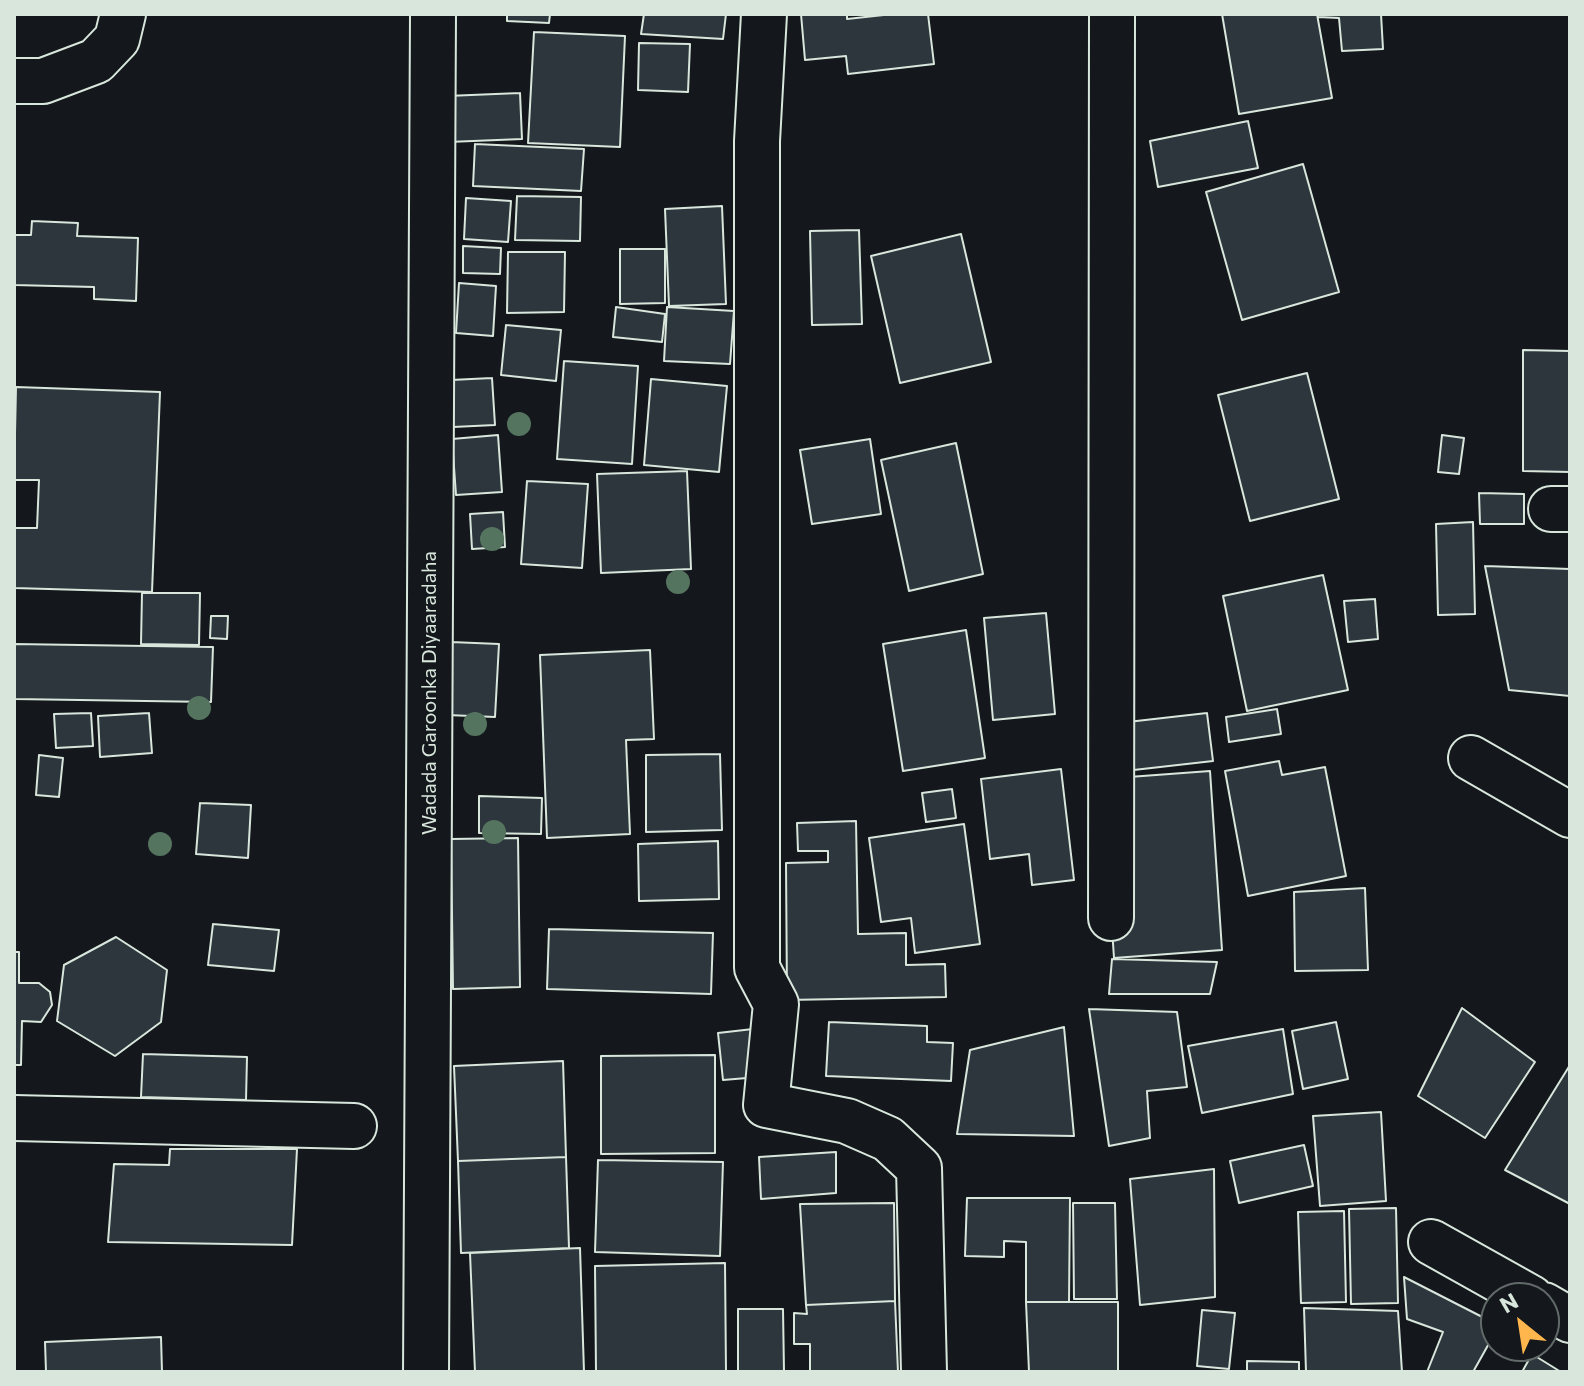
<!DOCTYPE html>
<html>
<head>
<meta charset="utf-8">
<style>
  body { margin:0 }
  #map { position:relative; width:1584px; height:1386px; overflow:hidden; background:#14181c; font-family:Commissioner,sans-serif }
  canvas { display:block }
  .frame { position:absolute; inset:0; border:16px solid #d8e6dc; pointer-events:none }
  .north { position:absolute; left:1480px; top:1282px; width:80px; height:80px; box-sizing:border-box; background:#14181c; border:2px solid #626a69; border-radius:50%; rotate:330deg; font-size:22px; font-weight:700; line-height:32px; text-align:center; color:#d8e6dc }
  .north::after { content:''; display:block; margin:auto; width:28px; height:36px; background:#ffb74d; clip-path:polygon(50% 0,100% 100%,50% 72%,0 100%) }
</style>
</head>
<body>
<div id="map">
<canvas width="1584" height="1386"></canvas>
<div class="frame"></div>
<div class="north">N</div>
</div>
<script>
const c = document.querySelector('canvas').getContext('2d');
c.lineJoin = 'round';
function paint(path, color) {
  c.fillStyle = color;
  c.fill(path, 'evenodd');
}
function toPath(rows) {
  const path = new Path2D();
  for (const r of rows) {
    path.moveTo(r[0], r[1]);
    for (let i = 2; i < r.length; i += 2) path.lineTo(r[i], r[i + 1]);
  }
  return path;
}
function stroke(path, color, width, dash) {
  c.strokeStyle = color;
  c.lineWidth = width;
  c.lineCap = dash ? 'butt' : 'round';
  c.setLineDash(dash || []);
  c.stroke(path);
}
function label(font, color, halo, rows, align = 'center') {
  c.font = font + ' Commissioner,sans-serif';
  c.lineWidth = 6;
  c.setLineDash([]);
  c.textBaseline = 'middle';
  c.strokeStyle = halo;
  c.fillStyle = color;
  for (const [text, x, y, turn = 0] of rows) {
    c.save();
    c.translate(x, y);
    c.rotate((+turn || 0) * Math.PI / 180);
    c.textAlign = isNaN(turn) ? turn : align;
    if (halo) c.strokeText(text, 0, 0);
    c.fillText(text, 0, 0);
    c.restore();
  }
}
const building = toPath([
  [507,14,550,14,549,23,507,21,507,14],
  [644,14,726,14,723,39,641,34,644,14],
  [801,14,847,14,847,19,893,14,928,14,934,64,848,74,846,56,805,60,801,14],
  [1222,14,1317,14,1332,98,1239,114,1222,14],
  [1317,14,1381,14,1383,49,1342,51,1339,18,1318,17,1317,14],
  [534,32,625,36,620,147,528,143,534,32],
  [639,43,690,44,688,92,638,90,639,43],
  [520,93,522,139,448,142,447,96,520,93],
  [1248,121,1258,168,1158,187,1150,141,1248,121],
  [475,144,584,149,581,191,473,186,475,144],
  [1303,164,1339,292,1242,320,1206,192,1303,164],
  [517,196,581,197,580,241,515,240,517,196],
  [466,198,511,201,508,242,464,239,466,198],
  [722,206,726,304,669,306,665,209,722,206],
  [32,221,78,223,77,236,138,238,136,301,94,299,94,287,14,285,14,235,31,235,32,221],
  [859,230,862,324,812,325,810,231,859,230],
  [961,234,991,362,900,383,871,256,961,234],
  [463,246,501,248,500,274,463,273,463,246],
  [620,249,665,249,665,303,620,304,620,249],
  [508,252,565,252,564,312,507,313,508,252],
  [459,283,496,286,493,336,456,333,459,283],
  [616,307,665,314,662,342,613,337,616,307],
  [667,307,734,311,730,364,664,361,667,307],
  [506,325,561,330,556,381,501,375,506,325],
  [1523,350,1570,351,1570,472,1523,471,1523,350],
  [564,361,638,366,632,464,557,459,564,361],
  [1307,373,1339,499,1250,521,1218,395,1307,373],
  [492,378,495,425,453,427,451,380,492,378],
  [651,379,727,386,719,472,644,465,651,379],
  [16,387,160,392,152,592,14,588,14,528,37,528,39,480,14,480,16,387],
  [498,435,502,492,456,495,452,439,498,435],
  [1442,435,1464,438,1459,474,1438,472,1442,435],
  [870,439,881,514,812,524,800,450,870,439],
  [956,443,983,574,909,591,881,460,956,443],
  [687,471,691,569,601,573,597,474,687,471],
  [527,481,588,484,582,568,521,564,527,481],
  [1479,493,1524,494,1524,524,1480,524,1479,493],
  [503,512,505,547,472,549,470,514,503,512],
  [1473,522,1475,614,1438,615,1436,524,1473,522],
  [1485,566,1570,569,1570,696,1509,690,1485,566],
  [1323,575,1348,690,1247,711,1223,596,1323,575],
  [142,593,200,593,199,645,141,644,142,593],
  [1375,599,1378,639,1348,642,1344,601,1375,599],
  [1046,613,1055,714,993,720,984,618,1046,613],
  [211,616,228,616,227,639,210,638,211,616],
  [966,630,985,758,903,771,883,644,966,630],
  [451,642,499,644,495,717,447,715,451,642],
  [14,644,213,647,211,702,14,699,14,644],
  [650,650,654,739,626,740,630,834,547,838,540,655,650,650],
  [1277,709,1281,734,1229,742,1226,717,1277,709],
  [91,713,93,746,56,748,54,714,91,713],
  [149,713,152,753,100,757,98,716,149,713],
  [1207,713,1213,761,1116,772,1110,724,1207,713],
  [720,754,722,830,646,832,646,755,720,754],
  [39,755,63,758,59,797,36,795,39,755],
  [1279,761,1282,775,1325,767,1346,876,1248,896,1225,771,1279,761],
  [1061,769,1074,880,1032,885,1029,854,990,859,981,779,1061,769],
  [1210,771,1222,950,1114,958,1102,779,1210,771],
  [952,789,956,818,926,822,922,793,952,789],
  [479,796,542,798,541,834,479,833,479,796],
  [200,803,251,805,248,858,196,854,200,803],
  [856,821,858,934,906,933,906,965,945,964,946,997,787,1000,786,863,828,862,828,851,798,851,797,823,856,821],
  [964,824,980,944,915,953,911,918,881,922,869,838,964,824],
  [518,838,520,987,453,989,451,839,518,838],
  [718,841,719,899,639,901,638,844,718,841],
  [1365,888,1368,970,1295,971,1294,892,1365,888],
  [213,924,279,930,274,971,208,965,213,924],
  [549,929,713,933,711,994,547,989,549,929],
  [116,937,167,970,161,1022,115,1056,57,1021,64,965,116,937],
  [14,952,19,952,19,983,39,983,50,992,52,1005,41,1022,22,1021,21,1065,14,1065,14,952],
  [1112,959,1217,962,1210,994,1109,994,1112,959],
  [1462,1008,1535,1062,1485,1138,1418,1096,1462,1008],
  [1089,1009,1177,1012,1187,1087,1147,1091,1150,1138,1109,1146,1089,1009],
  [829,1022,927,1026,927,1042,953,1043,951,1081,826,1076,829,1022],
  [1336,1022,1348,1079,1303,1089,1292,1031,1336,1022],
  [1064,1027,1074,1136,957,1134,970,1050,1064,1027],
  [753,1029,759,1077,723,1080,718,1033,753,1029],
  [1283,1029,1293,1094,1202,1113,1188,1046,1283,1029],
  [143,1054,247,1057,246,1100,141,1097,143,1054],
  [715,1055,715,1153,601,1154,601,1056,715,1055],
  [563,1061,566,1157,458,1161,454,1066,563,1061],
  [1570,1065,1570,1204,1505,1170,1570,1065],
  [1381,1112,1386,1201,1320,1206,1313,1116,1381,1112],
  [1304,1145,1313,1186,1239,1203,1230,1161,1304,1145],
  [170,1149,297,1149,292,1245,108,1242,114,1164,169,1165,170,1149],
  [836,1152,836,1193,761,1199,759,1157,836,1152],
  [566,1157,569,1248,461,1253,458,1161,566,1157],
  [598,1160,723,1162,720,1256,595,1252,598,1160],
  [1214,1169,1215,1297,1140,1305,1130,1179,1214,1169],
  [967,1198,1070,1198,1069,1302,1026,1302,1026,1242,1004,1241,1004,1257,965,1256,967,1198],
  [894,1203,895,1301,806,1305,800,1204,894,1203],
  [1073,1203,1115,1203,1117,1299,1074,1299,1073,1203],
  [1396,1208,1398,1303,1351,1304,1349,1209,1396,1208],
  [1344,1211,1346,1302,1301,1303,1298,1212,1344,1211],
  [580,1248,584,1372,475,1372,470,1253,580,1248],
  [725,1263,726,1372,596,1372,595,1266,725,1263],
  [1404,1277,1496,1324,1496,1331,1473,1372,1427,1372,1443,1332,1407,1319,1404,1277],
  [895,1301,898,1372,810,1372,810,1344,794,1344,794,1313,807,1314,806,1305,895,1301],
  [1026,1302,1118,1302,1118,1372,1029,1372,1026,1302],
  [1304,1308,1398,1311,1402,1372,1306,1372,1304,1308],
  [738,1309,783,1309,784,1372,738,1372,738,1309],
  [1202,1310,1235,1313,1229,1369,1197,1366,1202,1310],
  [161,1337,162,1372,46,1372,45,1342,161,1337],
  [1532,1354,1561,1372,1522,1372,1532,1354],
  [1247,1361,1299,1362,1299,1372,1247,1372,1247,1361]
]);
paint(building, '#2c363c');
stroke(building, '#d8e6dc', 2);
const minor = toPath([
  [764,14,757,141,757,968,776,1004,766,1105,847,1121,888,1139,919,1168,924,1372],
  [14,81,43,81,96,61,117,39,123,14],
  [1551,509,1570,509],
  [1471,758,1570,815],
  [1111,918,1112,14],
  [14,1118,354,1126],
  [1431,1242,1531,1298],
  [1544,1305,1570,1320]
]);
const major = toPath([
  [426,1372,433,14]
]);
stroke(minor, '#d8e6dc', 48);
stroke(major, '#d8e6dc', 48);
stroke(minor, '#14181c', 44);
stroke(major, '#14181c', 44);
c.fillStyle = '#55745f';
for (const [x, y] of [
  [519,424],
  [492,539],
  [678,582],
  [199,708],
  [475,724],
  [494,832],
  [160,844]
]) {
  c.beginPath();
  c.arc(x, y, 12, 0, 2 * Math.PI);
  c.fill();
}
label('20px', '#d8e6dc', '#14181c', [
  ["Wadada Garoonka Diyaaradaha",429,693,-90]
]);
</script>
</body>
</html>
